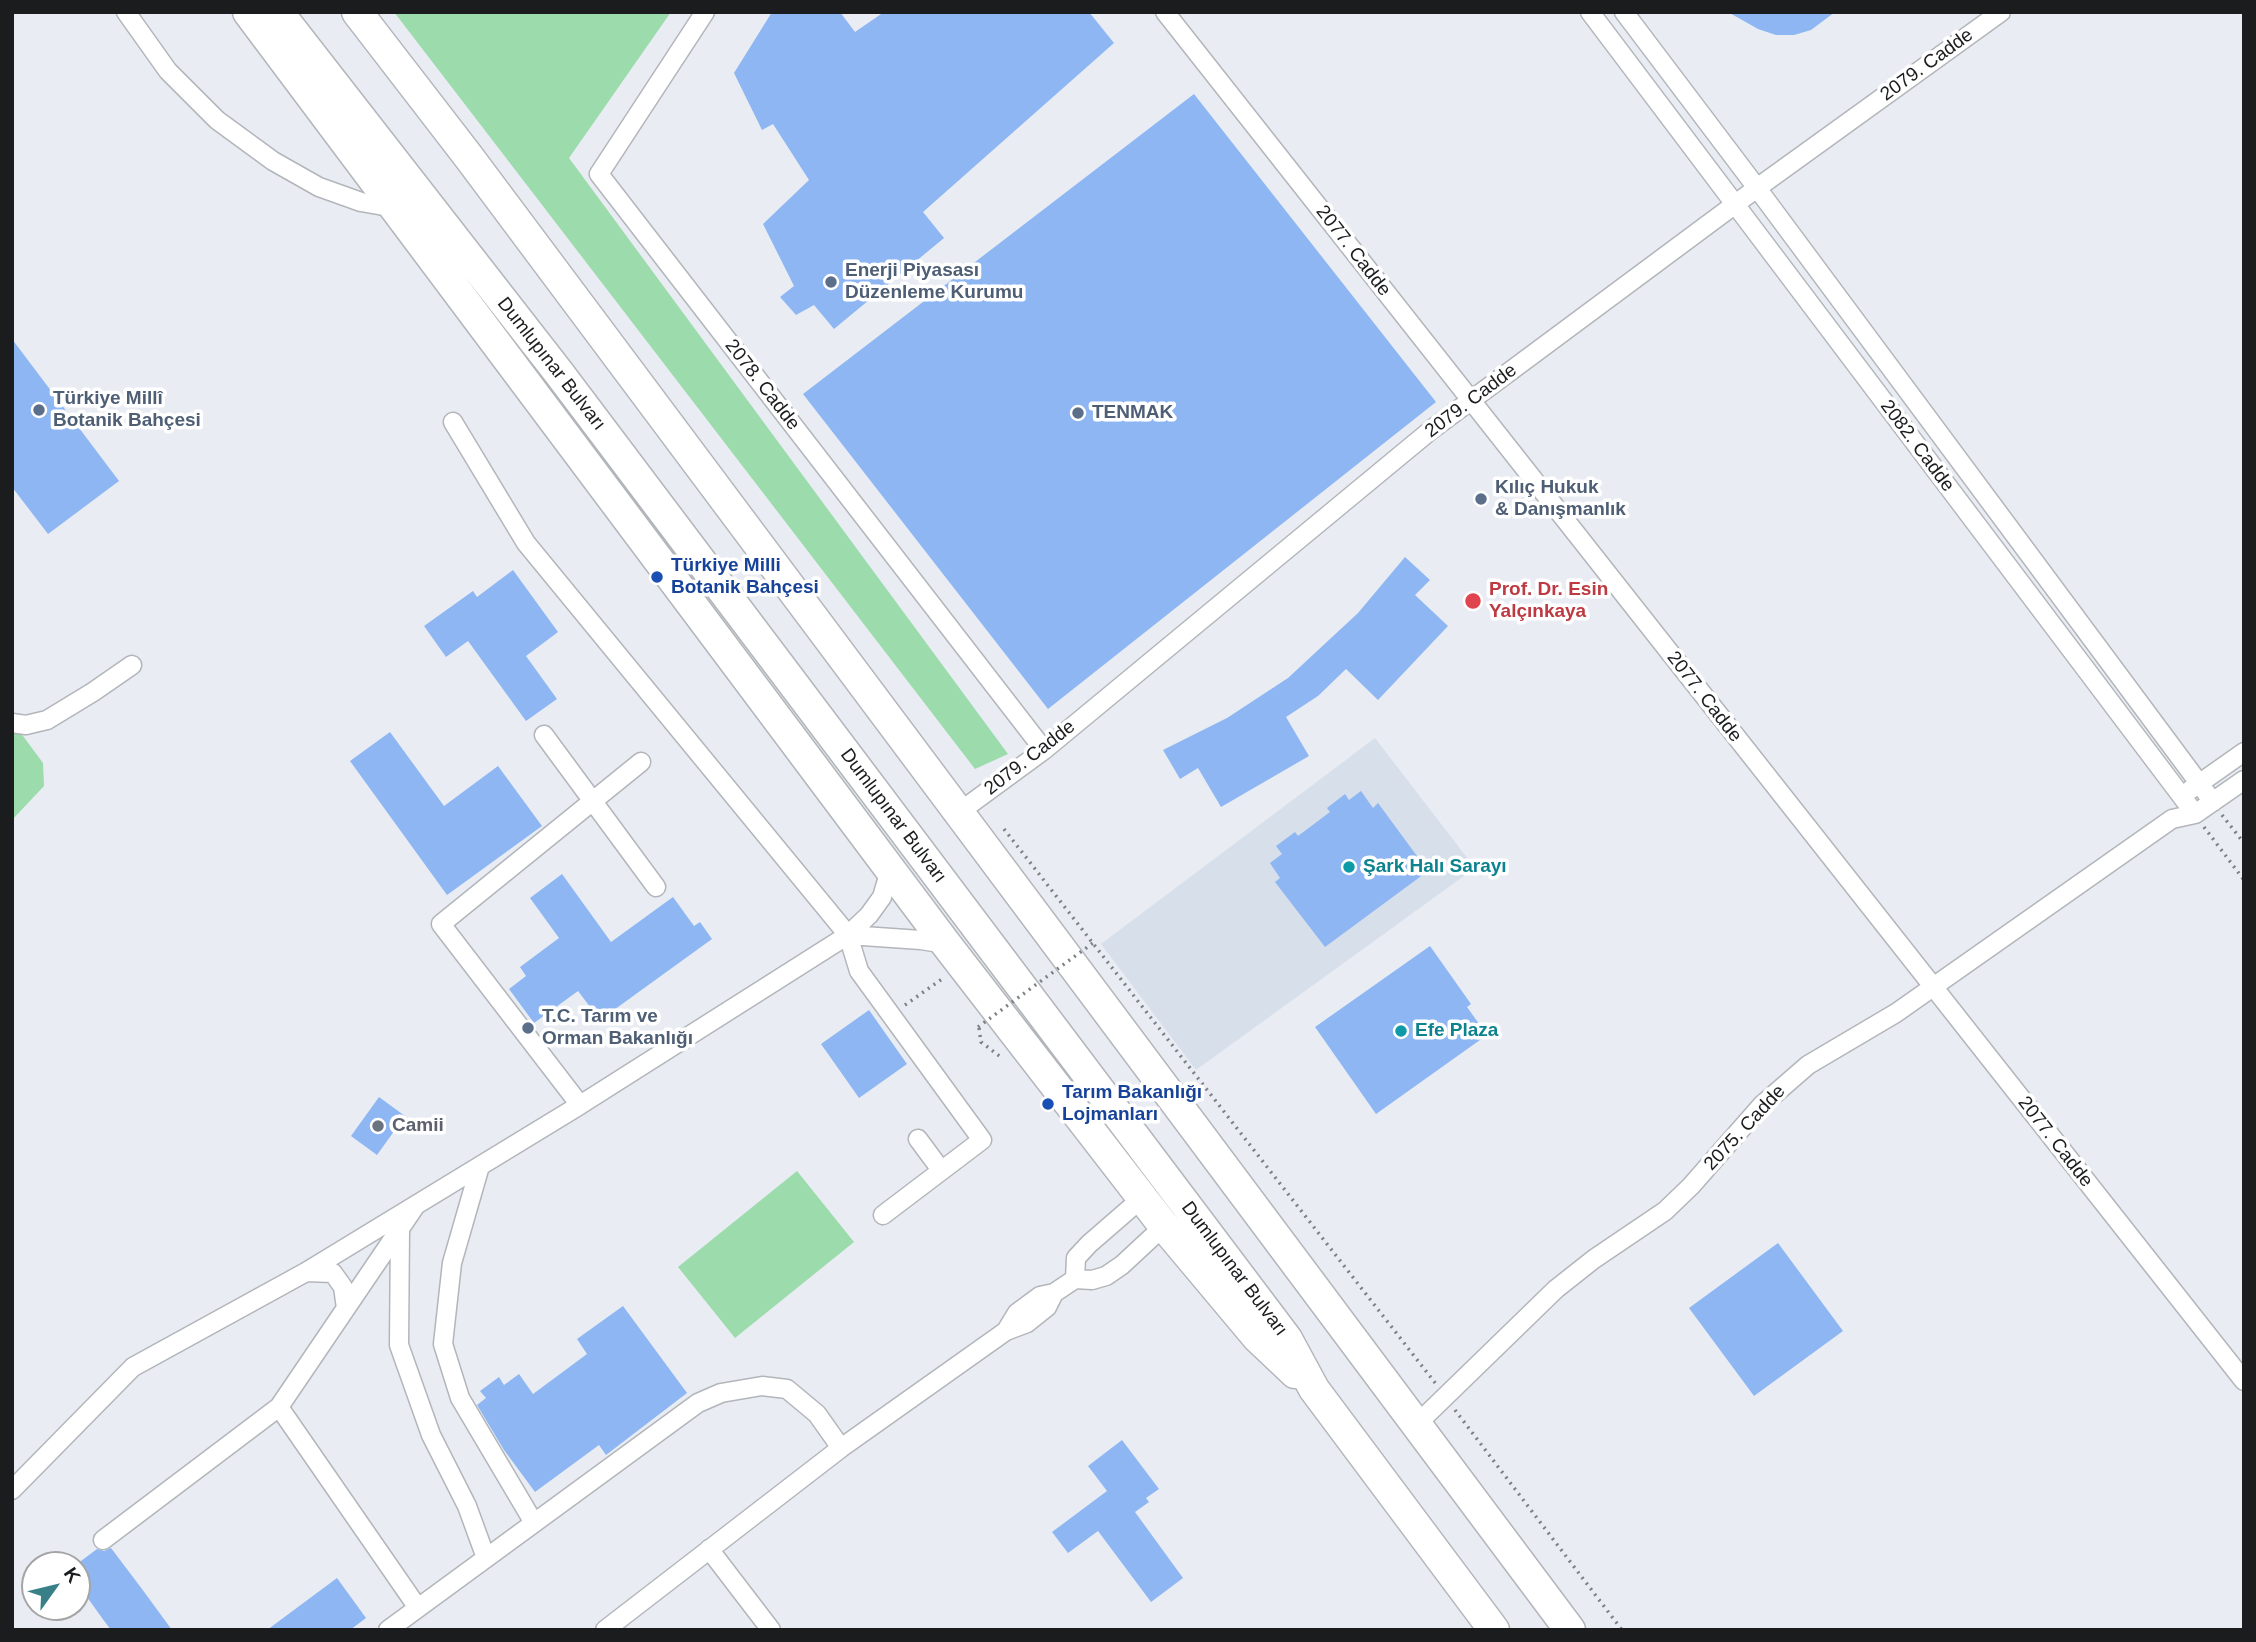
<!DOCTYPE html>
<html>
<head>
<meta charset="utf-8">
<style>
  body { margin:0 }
  #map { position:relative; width:2256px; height:1642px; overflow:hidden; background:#e9edf3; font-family:Helvetica,sans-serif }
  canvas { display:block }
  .frame { position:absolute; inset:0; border:14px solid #1b1c1e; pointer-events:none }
  .north { position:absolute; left:21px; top:1551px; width:70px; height:70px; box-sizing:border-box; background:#fff; border:2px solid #a4a4a5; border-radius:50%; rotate:56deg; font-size:19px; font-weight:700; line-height:28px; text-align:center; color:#1b1c1e }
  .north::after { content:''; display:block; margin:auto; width:24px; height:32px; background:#387f88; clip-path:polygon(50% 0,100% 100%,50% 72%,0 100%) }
</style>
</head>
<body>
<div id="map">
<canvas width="2256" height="1642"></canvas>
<div class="frame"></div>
<div class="north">K</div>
</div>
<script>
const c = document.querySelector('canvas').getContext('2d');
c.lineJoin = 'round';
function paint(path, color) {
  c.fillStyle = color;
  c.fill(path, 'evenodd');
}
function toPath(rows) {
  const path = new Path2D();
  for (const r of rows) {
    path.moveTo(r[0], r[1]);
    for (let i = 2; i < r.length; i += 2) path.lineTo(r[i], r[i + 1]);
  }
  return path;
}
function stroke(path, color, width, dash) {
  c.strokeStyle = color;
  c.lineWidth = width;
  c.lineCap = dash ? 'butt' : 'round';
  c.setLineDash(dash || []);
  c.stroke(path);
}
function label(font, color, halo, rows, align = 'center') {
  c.font = font + ' Helvetica,sans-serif';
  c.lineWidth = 7;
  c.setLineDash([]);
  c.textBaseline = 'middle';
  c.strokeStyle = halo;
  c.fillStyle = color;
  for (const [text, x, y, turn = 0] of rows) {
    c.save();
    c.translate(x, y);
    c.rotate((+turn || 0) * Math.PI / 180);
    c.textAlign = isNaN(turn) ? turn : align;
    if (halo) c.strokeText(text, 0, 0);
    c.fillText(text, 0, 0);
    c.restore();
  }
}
paint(toPath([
  [1375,738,1475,868,1196,1070,1101,944]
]), '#d7dfeb');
paint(toPath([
  [394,12,671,12,569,158,1008,754,975,769],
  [12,721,43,763,44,786,12,820],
  [797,1171,854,1242,735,1338,678,1267]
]), '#9bdbac');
paint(toPath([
  [772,12,840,12,855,32,884,12,1089,12,1114,43,923,212,944,238,834,329,814,305,796,315,780,297,794,286,763,224,809,180,773,124,762,130,734,73],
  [1728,12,1835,12,1811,30,1794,35,1776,35,1758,29],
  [1194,94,1436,402,1048,709,803,394],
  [12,339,119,481,48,534,12,487],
  [1405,557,1430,580,1415,595,1448,626,1378,700,1346,669,1318,696,1286,717,1309,756,1221,807,1198,768,1180,779,1163,750,1227,718,1288,678,1358,613],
  [513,570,558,632,526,656,557,699,526,721,468,641,446,657,424,626,473,591,477,597],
  [390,732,444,806,498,766,542,826,447,895,350,761],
  [1361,791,1373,808,1378,803,1428,871,1325,947,1275,882,1280,878,1270,863,1282,854,1276,846,1295,832,1298,836,1330,812,1327,808,1345,794,1349,800],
  [562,874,611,942,673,897,694,926,700,922,712,939,600,1020,578,991,534,1023,509,989,526,976,520,967,559,938,530,898],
  [1430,946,1471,1004,1467,1007,1487,1035,1376,1114,1315,1027],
  [869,1010,907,1064,859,1098,821,1044],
  [379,1097,405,1116,377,1155,351,1136],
  [1778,1243,1843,1331,1754,1396,1689,1308],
  [623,1306,687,1393,606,1455,599,1445,535,1492,504,1450,477,1405,486,1398,480,1391,499,1377,504,1385,519,1374,533,1394,587,1354,577,1339],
  [1122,1440,1159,1489,1146,1498,1149,1502,1135,1512,1183,1578,1151,1602,1098,1531,1068,1553,1052,1532,1107,1491,1088,1466],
  [111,1548,142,1589,172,1630,111,1630,102,1618,77,1583,77,1564,97,1549,104,1551],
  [337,1578,366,1618,350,1630,267,1630]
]), '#8db6f3');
const minor = toPath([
  [126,12,168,71,217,120,273,161,319,187,361,202,395,208],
  [705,12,599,174,1044,750],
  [1165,12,2244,1381],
  [1590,12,2195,814],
  [1624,12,1757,188,2213,802],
  [453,422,526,543,848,935,859,971,982,1140,883,1215],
  [12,723,26,725,47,720,93,692,132,665],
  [544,735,656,887],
  [641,762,441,924,580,1105,848,935,869,915,882,897,890,870],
  [2190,790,2244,752],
  [958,813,1044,750,1431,430,1757,188,2001,12],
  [848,935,921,940,946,944],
  [918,1139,941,1170],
  [480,1166,452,1263,443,1344,460,1398,534,1523],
  [416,1205,279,1407,418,1608,698,1403,721,1393,762,1386,787,1389,817,1414,841,1448],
  [400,1230,399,1345,431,1435,467,1506,486,1558],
  [306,1272,333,1273,343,1287,346,1308],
  [1075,1279,1076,1258,1089,1244,1142,1198],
  [1006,1331,1017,1313,1040,1296,1054,1293,1075,1279,1092,1280,1106,1276,1122,1265,1164,1226],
  [1416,1425,1556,1289,1594,1259,1665,1211,1691,1186,1762,1105,1808,1065,1896,1013,2172,819,2195,814,2244,780],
  [12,1490,133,1367,306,1272,580,1105],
  [103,1540,279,1407],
  [709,1549,771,1630],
  [388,1630,418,1608],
  [605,1630,841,1448,1006,1331,1027,1323,1047,1307,1054,1293]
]);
const trunk = toPath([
  [248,12,946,944,1164,1226,1257,1337,1295,1373],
  [278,12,559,373,1287,1339,1314,1389,1494,1630],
  [357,12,468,156,1570,1630]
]);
stroke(minor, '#b2b6bb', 21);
stroke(trunk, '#b2b6bb', 33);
stroke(toPath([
  [2222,815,2244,843],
  [2204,827,2244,880],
  [1004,829,1436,1384],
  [905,1005,942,979],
  [979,1028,981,1042,1002,1058],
  [1455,1410,1622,1630]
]), '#7d8084', 3.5, [2, 5]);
stroke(minor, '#fff', 18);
stroke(trunk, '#fff', 30);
stroke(toPath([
  [978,1027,1093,943]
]), '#7d8084', 3.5, [2, 5]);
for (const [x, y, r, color] of [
  [831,282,7,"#5c6f8a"],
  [39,410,7,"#5c6f8a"],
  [1078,413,7,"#5c6f8a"],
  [1481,499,7,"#5c6f8a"],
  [657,577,7,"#1a4fb4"],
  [1473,601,9,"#e0444e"],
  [1349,867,7,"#0f9aa8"],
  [528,1028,7,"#5c6f8a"],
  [1401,1031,7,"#0f9aa8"],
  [1048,1104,7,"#1a4fb4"],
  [378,1126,7,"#6b7280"]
]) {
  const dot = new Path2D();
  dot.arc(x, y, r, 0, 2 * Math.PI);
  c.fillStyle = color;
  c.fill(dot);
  stroke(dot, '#fff', 2.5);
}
label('19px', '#1b1c1e', '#fff', [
  ["2079. Cadde",1927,65,-36],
  ["2077. Cadde",1353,251,52],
  ["Dumlupınar Bulvarı",551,364,52],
  ["2078. Cadde",762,385,52],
  ["2079. Cadde",1471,401,-37],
  ["2082. Cadde",1917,446,53],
  ["2077. Cadde",1704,697,52],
  ["2079. Cadde",1030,758,-38],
  ["Dumlupınar Bulvarı",893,816,53],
  ["2075. Cadde",1745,1128,-47],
  ["2077. Cadde",2055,1142,52],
  ["Dumlupınar Bulvarı",1234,1269,53]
]);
label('bold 19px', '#4e5e75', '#fff', [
  ["Enerji Piyasası",845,271],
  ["Düzenleme Kurumu",845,293],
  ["Türkiye Millî",53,399],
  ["Botanik Bahçesi",53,421],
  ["TENMAK",1092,413],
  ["Kılıç Hukuk",1495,488],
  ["& Danışmanlık",1495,510],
  ["T.C. Tarım ve",542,1017],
  ["Orman Bakanlığı",542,1039]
], 'left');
label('bold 19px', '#164399', '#fff', [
  ["Türkiye Milli",671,566],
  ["Botanik Bahçesi",671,588],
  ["Tarım Bakanlığı",1062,1093],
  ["Lojmanları",1062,1115]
], 'left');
label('bold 19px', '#be3a42', '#fff', [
  ["Prof. Dr. Esin",1489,590],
  ["Yalçınkaya",1489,612]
], 'left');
label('bold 19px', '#0d838f', '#fff', [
  ["Şark Halı Sarayı",1363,867],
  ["Efe Plaza",1415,1031]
], 'left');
label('bold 19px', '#5b616d', '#fff', [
  ["Camii",392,1126]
], 'left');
</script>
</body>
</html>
